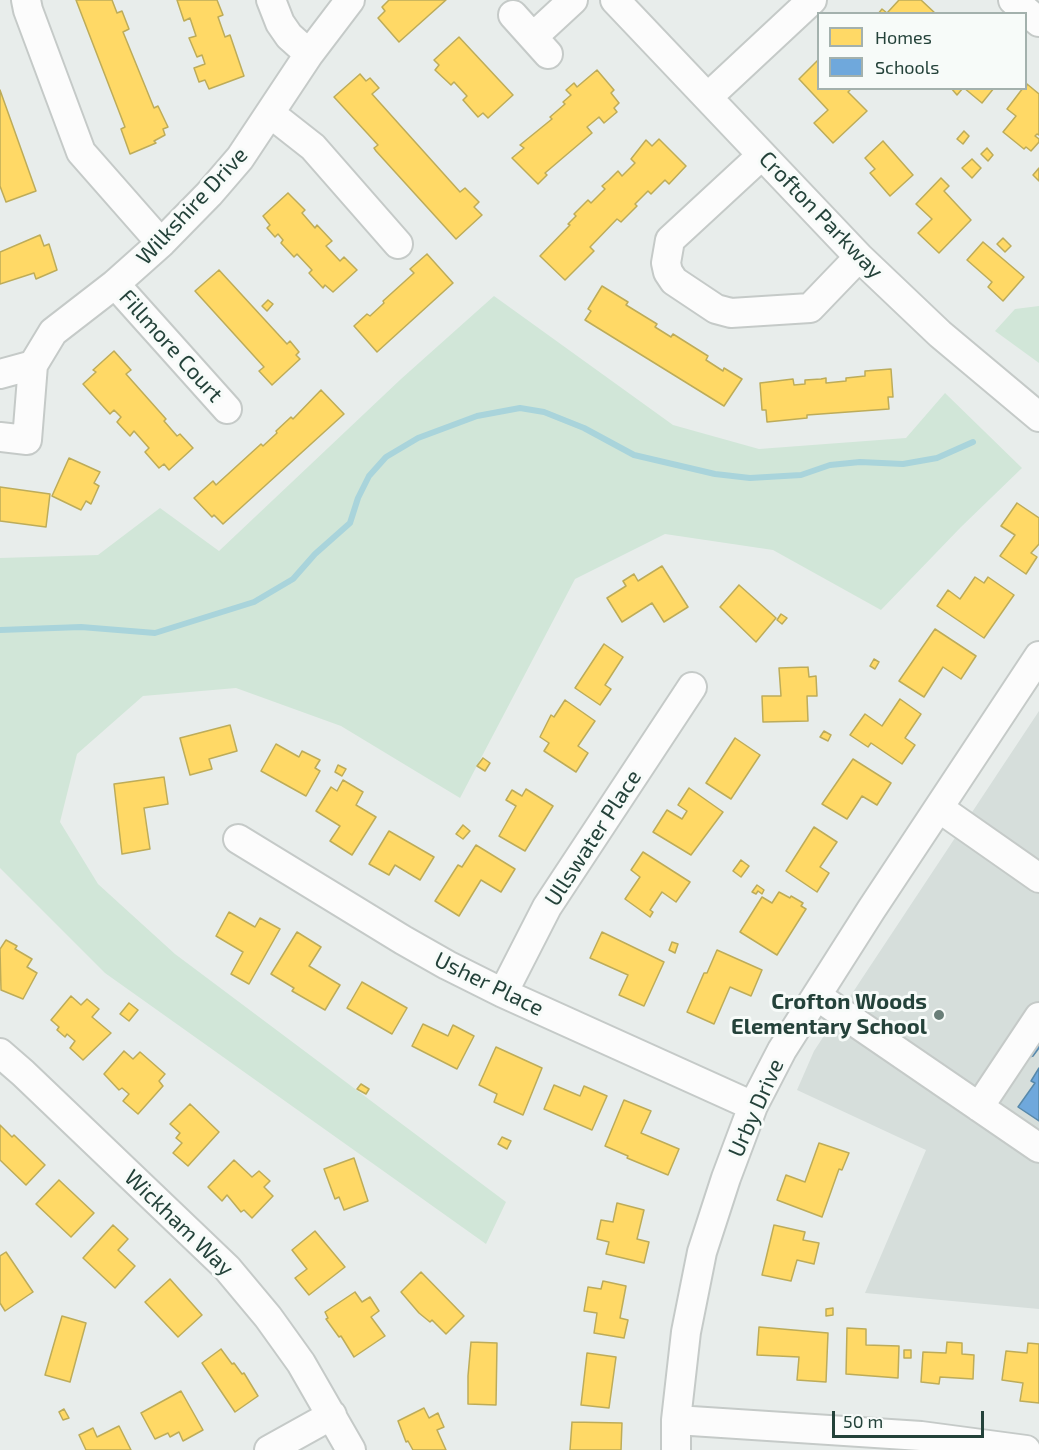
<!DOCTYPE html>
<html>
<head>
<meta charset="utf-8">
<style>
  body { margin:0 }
  #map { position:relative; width:1039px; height:1450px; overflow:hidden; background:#e8edeb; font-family:"Exo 2",sans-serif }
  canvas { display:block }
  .legend { position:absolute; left:817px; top:12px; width:210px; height:78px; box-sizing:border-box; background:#f7fbf9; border:2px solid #a3b1ad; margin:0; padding:8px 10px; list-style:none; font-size:18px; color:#24423a }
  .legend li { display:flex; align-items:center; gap:12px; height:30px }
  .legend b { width:30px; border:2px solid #a3b1ad }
  .scale { position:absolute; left:832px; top:1411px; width:152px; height:27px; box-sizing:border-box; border:3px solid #24423a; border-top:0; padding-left:8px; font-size:18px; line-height:21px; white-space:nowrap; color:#24423a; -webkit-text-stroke:4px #f7fbf9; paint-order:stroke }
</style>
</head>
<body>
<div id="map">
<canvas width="1039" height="1450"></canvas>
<ul class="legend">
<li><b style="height:16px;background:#ffd966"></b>Homes</li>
<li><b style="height:16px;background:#6fa8dc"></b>Schools</li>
</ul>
<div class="scale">50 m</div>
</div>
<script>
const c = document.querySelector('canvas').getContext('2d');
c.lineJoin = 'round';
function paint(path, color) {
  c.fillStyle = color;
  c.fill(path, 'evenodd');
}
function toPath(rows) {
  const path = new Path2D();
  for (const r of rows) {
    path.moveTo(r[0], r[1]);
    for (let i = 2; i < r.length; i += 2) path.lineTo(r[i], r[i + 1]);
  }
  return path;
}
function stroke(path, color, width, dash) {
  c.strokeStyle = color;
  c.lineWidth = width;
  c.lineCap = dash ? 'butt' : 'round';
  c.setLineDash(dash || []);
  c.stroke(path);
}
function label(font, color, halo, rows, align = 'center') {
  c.font = font + ' "Exo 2",sans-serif';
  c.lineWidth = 6;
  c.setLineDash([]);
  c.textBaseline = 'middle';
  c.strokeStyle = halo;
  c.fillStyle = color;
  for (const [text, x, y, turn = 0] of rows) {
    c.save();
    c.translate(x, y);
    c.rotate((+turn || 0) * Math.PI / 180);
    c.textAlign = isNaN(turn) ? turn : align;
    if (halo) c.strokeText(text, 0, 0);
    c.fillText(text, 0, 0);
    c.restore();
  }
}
paint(toPath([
  [1039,711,1039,1309,865,1293,926,1150,797,1090,814,1051]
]), '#d6dedb');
paint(toPath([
  [494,296,673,425,759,449,906,438,945,393,1022,468,961,527,881,610,773,550,665,534,575,579,460,798,341,726,236,688,143,696,77,754,60,822,98,884,175,954,506,1202,486,1244,105,973,0,868,0,558,98,555,160,508,219,551,401,379],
  [1039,306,1039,363,995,331,1015,309]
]), '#d1e6d8');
const homes = toPath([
  [76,0,112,0,117,13,122,11,129,29,123,32,154,108,158,106,168,127,163,129,165,135,154,141,156,143,130,154,121,129,125,127,76,0],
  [177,0,217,0,223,15,218,17,225,37,230,35,244,76,209,89,205,80,199,82,194,68,205,64,202,55,197,57,189,38,196,36,190,18,184,21,177,0],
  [389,0,446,0,399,42,378,18,385,11,382,7,389,0],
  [899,0,921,0,936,14,878,14,882,9,887,13,899,0],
  [459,37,513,95,488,118,483,113,478,117,463,100,467,96,454,82,451,85,435,70,439,65,434,60,459,37],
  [818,60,818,88,848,88,850,90,848,92,867,111,833,143,814,123,828,110,799,79,818,60],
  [597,70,614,90,611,93,619,103,614,108,617,112,604,123,599,117,587,127,592,133,545,173,547,175,538,184,512,158,524,148,520,145,552,119,550,117,565,104,563,102,571,95,566,90,574,83,577,87,597,70],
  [360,74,366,81,370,78,379,88,372,94,460,192,465,188,479,202,474,207,482,215,456,239,376,151,374,148,378,145,334,97,360,74],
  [1027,84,1039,94,1039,135,1037,134,1035,136,1039,139,1039,142,1031,151,1026,147,1024,149,1003,132,1016,116,1007,109,1023,88,1026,88,1027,84],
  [951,88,963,88,957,95,951,88],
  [964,88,994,88,982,103,964,88],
  [0,90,36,191,6,202,0,186,0,90],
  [964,131,969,136,963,144,957,139,964,131],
  [659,139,686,166,669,184,665,180,651,194,648,191,635,204,637,206,621,222,617,219,590,247,594,251,565,280,540,256,570,225,568,224,576,216,574,214,588,200,591,203,605,189,602,186,609,180,618,171,622,176,635,163,631,159,646,140,652,146,659,139],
  [883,141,913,175,890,196,870,173,875,169,865,158,883,141],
  [987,148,993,155,988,161,981,154,987,148],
  [972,159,981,168,972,178,962,168,972,159],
  [1039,168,1039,181,1033,175,1039,168],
  [941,178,949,186,944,191,971,220,939,253,918,233,932,219,916,204,941,178],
  [288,193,305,210,302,213,315,228,317,225,332,241,326,246,340,261,344,257,357,270,333,292,325,285,323,288,309,273,312,270,297,254,294,257,281,243,283,240,278,234,275,237,267,228,270,225,263,216,288,193],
  [40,235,44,246,49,244,57,270,36,279,34,273,0,284,0,252,40,235],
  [1003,238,1011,246,1005,252,997,244,1003,238],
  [983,242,1024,277,1003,301,988,287,992,282,967,260,983,242],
  [427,254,453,283,377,352,354,326,367,314,370,316,384,303,383,301,414,273,410,269,427,254],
  [219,270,287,344,290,341,299,352,296,355,300,359,272,385,259,371,264,367,195,291,219,270],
  [602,286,628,302,626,305,657,324,655,327,671,337,673,334,708,356,706,360,723,371,724,368,742,379,724,406,585,320,591,311,588,309,602,286],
  [268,300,273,304,267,311,262,306,268,300],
  [114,351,131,370,126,374,166,419,164,421,177,436,180,434,193,448,169,470,164,464,159,468,145,452,149,448,134,431,130,436,117,422,121,417,114,410,110,414,83,384,96,372,93,370,114,351],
  [891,369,893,397,888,397,889,409,807,415,807,418,767,422,766,410,762,410,760,383,793,379,794,385,805,384,805,380,821,379,826,378,826,383,846,381,846,378,865,376,865,371,891,369],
  [321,390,344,414,223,524,214,515,212,517,194,498,213,481,216,485,261,444,263,446,277,433,276,431,291,417,293,419,321,390],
  [69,458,100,472,94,483,99,486,91,504,86,501,81,510,52,496,69,458],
  [0,487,50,494,46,527,0,521,0,487],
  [1017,503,1039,518,1039,544,1031,553,1037,557,1026,574,1000,556,1015,535,1001,526,1017,503],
  [662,566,688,607,664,622,652,603,622,622,607,598,626,586,623,581,634,574,638,581,662,566],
  [975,577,984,583,988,577,1014,595,984,638,937,606,948,590,960,599,975,577],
  [739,585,776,618,756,642,720,607,739,585],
  [781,614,787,618,782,624,777,620,781,614],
  [935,629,976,656,961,679,943,667,924,697,899,681,935,629],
  [604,644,623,657,605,685,611,689,600,705,575,688,604,644],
  [874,659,879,662,875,669,870,666,874,659],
  [808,667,809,677,816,676,817,696,807,696,808,721,763,722,762,696,781,696,779,668,808,667],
  [900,699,921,714,905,738,915,745,902,764,871,743,868,747,850,735,865,714,882,726,900,699],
  [565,700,595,721,578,746,588,753,576,772,544,751,549,743,540,737,551,715,554,717,565,700],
  [230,725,237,751,209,759,212,769,190,775,180,738,230,725],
  [824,731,831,735,828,741,820,737,824,731],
  [735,738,760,755,731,799,706,783,735,738],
  [276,744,299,757,302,751,320,760,315,768,320,771,306,796,261,771,276,744],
  [483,758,490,763,485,771,477,766,483,758],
  [853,759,891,783,877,805,862,796,847,819,822,804,853,759],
  [338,765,346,769,342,776,335,772,338,765],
  [164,777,168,804,144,808,150,849,122,854,114,784,164,777],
  [343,780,363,792,356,805,376,817,352,855,330,841,340,826,316,811,331,787,337,791,343,780],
  [689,788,723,812,691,855,653,832,667,810,682,819,687,811,678,805,689,788],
  [526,789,553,806,525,851,499,836,516,806,506,800,512,790,522,796,526,789],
  [463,825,470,831,463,839,456,834,463,825],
  [814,827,837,842,820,867,829,873,817,892,786,871,814,827],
  [389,831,434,857,420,880,395,865,389,875,369,864,389,831],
  [476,845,515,869,501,892,481,880,459,916,435,901,458,865,462,867,476,845],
  [643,852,690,882,676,902,662,892,650,910,653,912,650,917,625,899,640,877,631,870,643,852],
  [741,860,749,866,741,877,733,871,741,860],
  [757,885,764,890,762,894,758,891,756,894,752,892,757,885],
  [779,892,790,898,791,896,803,903,801,906,806,909,777,955,740,932,762,897,772,903,779,892],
  [229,912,255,927,260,918,280,929,249,984,231,974,243,952,216,936,229,912],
  [297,932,321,947,309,966,340,985,325,1010,292,991,294,988,271,974,297,932],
  [602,932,664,962,644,1006,619,995,628,975,590,958,602,932],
  [6,940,17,946,15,949,32,959,27,967,37,973,23,999,1,990,0,949,6,940],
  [672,942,678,944,675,953,669,950,672,942],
  [717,950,762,970,751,996,730,987,714,1024,687,1012,704,973,707,973,717,950],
  [362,982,407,1008,392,1034,347,1008,362,982],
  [71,996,81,1005,87,999,99,1009,92,1017,111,1033,83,1060,70,1048,75,1041,67,1034,65,1037,57,1030,59,1027,51,1020,71,996],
  [129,1003,138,1010,129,1021,120,1014,129,1003],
  [423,1024,448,1036,453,1025,474,1036,457,1069,412,1046,423,1024],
  [496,1047,542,1068,523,1115,494,1102,497,1094,479,1085,496,1047],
  [124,1051,133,1059,140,1052,165,1074,159,1081,163,1086,138,1114,123,1101,129,1094,122,1088,119,1090,104,1074,124,1051],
  [361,1084,369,1089,366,1094,357,1089,361,1084],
  [554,1085,580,1096,584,1086,607,1096,592,1130,544,1109,554,1085],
  [624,1100,651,1111,641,1133,679,1149,668,1175,627,1158,628,1156,605,1146,624,1100],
  [190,1104,219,1132,188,1166,173,1153,182,1143,176,1138,180,1133,170,1124,190,1104],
  [0,1125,12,1137,14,1135,45,1165,26,1185,0,1160,0,1125],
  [502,1137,511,1141,507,1149,498,1144,502,1137],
  [819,1143,849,1153,842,1170,839,1169,822,1217,777,1200,786,1175,805,1182,819,1143],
  [354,1158,368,1201,344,1210,339,1197,335,1199,324,1169,354,1158],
  [234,1160,252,1177,259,1171,270,1181,264,1187,273,1196,252,1218,244,1210,241,1212,227,1195,222,1201,208,1187,234,1160],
  [59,1180,94,1213,71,1237,36,1204,59,1180],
  [617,1203,644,1210,637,1239,649,1242,644,1263,606,1254,609,1242,597,1239,601,1220,613,1222,617,1203],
  [113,1225,128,1239,118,1250,135,1266,115,1288,83,1258,113,1225],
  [774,1225,805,1232,803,1240,819,1243,814,1264,797,1260,791,1281,762,1275,774,1225],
  [315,1231,345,1267,309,1295,295,1278,307,1269,292,1250,315,1231],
  [6,1252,33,1292,5,1311,0,1303,0,1256,6,1252],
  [421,1272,464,1316,446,1334,432,1320,430,1322,419,1313,401,1292,421,1272],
  [170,1279,202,1315,178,1337,145,1302,170,1279],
  [603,1281,626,1286,620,1318,628,1320,624,1338,594,1333,597,1313,584,1311,588,1287,601,1289,603,1281],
  [355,1292,362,1302,370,1297,379,1311,371,1317,385,1336,354,1357,341,1336,339,1337,326,1319,328,1318,325,1312,355,1292],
  [833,1308,833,1315,826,1316,826,1309,833,1308],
  [62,1316,86,1323,70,1382,45,1375,62,1316],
  [759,1327,828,1333,826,1382,797,1380,799,1357,757,1355,759,1327],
  [847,1328,866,1329,866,1345,899,1346,898,1378,846,1374,847,1328],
  [471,1342,497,1343,496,1405,468,1404,468,1376,471,1342],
  [947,1342,962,1343,962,1354,974,1355,973,1379,940,1377,939,1384,921,1382,923,1352,946,1353,947,1342],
  [1028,1343,1039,1344,1039,1403,1020,1401,1023,1383,1002,1380,1006,1351,1027,1353,1028,1343],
  [221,1349,232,1364,234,1363,242,1374,244,1373,258,1396,235,1412,202,1363,221,1349],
  [904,1350,911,1350,911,1358,904,1358,904,1350],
  [587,1353,616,1357,609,1408,581,1405,587,1353],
  [181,1391,203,1430,183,1441,179,1432,170,1437,168,1433,155,1439,141,1413,181,1391],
  [424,1408,429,1418,438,1413,440,1418,444,1427,437,1430,446,1450,413,1450,408,1441,406,1442,398,1421,424,1408],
  [64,1409,69,1418,63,1420,59,1412,64,1409],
  [572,1422,622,1423,621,1450,570,1450,572,1422],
  [119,1426,131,1450,86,1450,79,1435,93,1428,97,1437,119,1426]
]);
paint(homes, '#ffd966');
stroke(homes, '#bdac59', 1.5);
const schools = toPath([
  [1039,1033,1039,1048,1033,1056,1029,1057,1039,1033],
  [1039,1068,1039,1121,1018,1107,1035,1083,1031,1081,1039,1068]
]);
paint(schools, '#6fa8dc');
stroke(schools, '#5889ab', 1.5);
stroke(toPath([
  [0,630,81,627,155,633,254,602,293,579,315,554,350,523,358,498,369,476,386,457,418,438,477,416,520,408,544,412,584,428,634,455,715,474,750,478,801,475,830,465,860,462,903,464,937,458,973,442]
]), '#a9d4db', 6);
const minor = toPath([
  [26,0,28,10,81,152,161,243],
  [271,0,280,23,289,36,309,54],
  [615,0,859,257,940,334,1039,417],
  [1013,0,1039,22],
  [513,15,548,54],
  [533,37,573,0],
  [708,97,812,0],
  [271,114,313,147,398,244],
  [762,155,670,240,666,263,668,272,674,281,716,309,731,313,810,308,859,257],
  [115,284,227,409],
  [0,374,33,365,53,332,115,284,161,243,209,194,240,158,309,54,350,0],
  [0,437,27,440,33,365],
  [939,808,1039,878],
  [238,839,403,940,447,965,503,993,753,1106],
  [503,993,547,907,692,687],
  [817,996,1039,1148],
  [0,1053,23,1073,227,1268,268,1317,301,1363,351,1450],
  [979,1107,1039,1017],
  [676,1420,921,1436,1026,1450],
  [269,1450,332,1415],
  [676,1450,676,1420,686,1332,702,1252,726,1178,753,1106,782,1050,871,910,1039,656]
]);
stroke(minor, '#c5cac8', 32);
stroke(minor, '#fcfcfc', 28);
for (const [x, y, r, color] of [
  [939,1015,6,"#697e78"]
]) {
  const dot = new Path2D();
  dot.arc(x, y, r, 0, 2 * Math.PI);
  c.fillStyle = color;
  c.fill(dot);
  stroke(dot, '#f7fbf9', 2);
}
label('22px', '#24423a', '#f7fbf9', [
  ["Wilkshire Drive",192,206,-47],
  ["Crofton Parkway",821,215,46],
  ["Fillmore Court",171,346,48],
  ["Ullswater Place",593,838,-57],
  ["Usher Place",489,984,26],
  ["Urby Drive",756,1108,-66],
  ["Wickham Way",179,1223,44]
]);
label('bold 22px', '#24423a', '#f7fbf9', [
  ["Crofton Woods",927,1002],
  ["Elementary School",927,1027]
], 'right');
</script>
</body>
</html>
